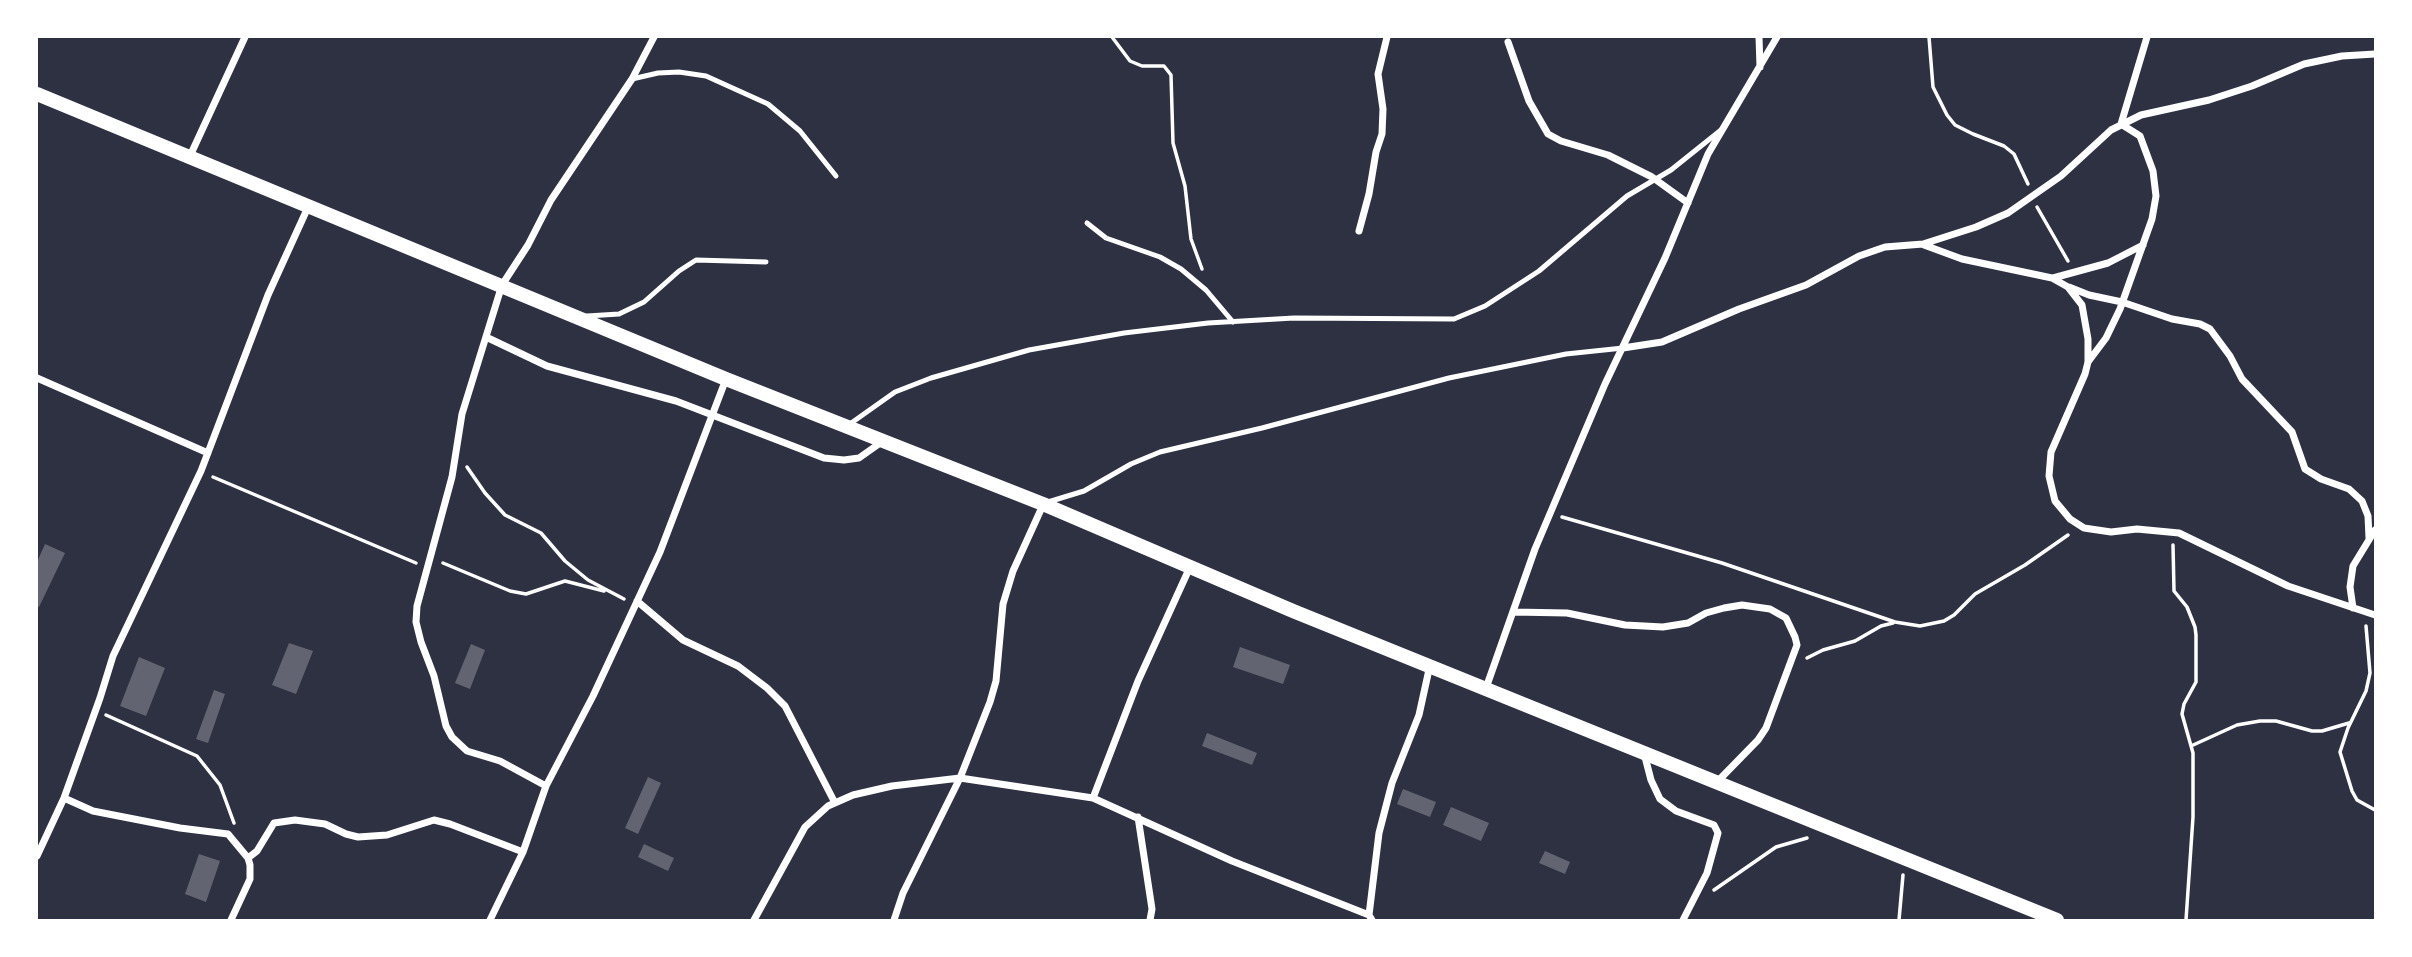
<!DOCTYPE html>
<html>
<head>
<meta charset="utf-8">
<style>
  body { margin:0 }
  #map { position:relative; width:2412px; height:957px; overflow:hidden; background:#2d3142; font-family:"Sofia Sans Condensed",sans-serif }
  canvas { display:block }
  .frame { position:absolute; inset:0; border:38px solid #fff; pointer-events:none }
</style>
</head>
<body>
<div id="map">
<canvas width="2412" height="957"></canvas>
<div class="frame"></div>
</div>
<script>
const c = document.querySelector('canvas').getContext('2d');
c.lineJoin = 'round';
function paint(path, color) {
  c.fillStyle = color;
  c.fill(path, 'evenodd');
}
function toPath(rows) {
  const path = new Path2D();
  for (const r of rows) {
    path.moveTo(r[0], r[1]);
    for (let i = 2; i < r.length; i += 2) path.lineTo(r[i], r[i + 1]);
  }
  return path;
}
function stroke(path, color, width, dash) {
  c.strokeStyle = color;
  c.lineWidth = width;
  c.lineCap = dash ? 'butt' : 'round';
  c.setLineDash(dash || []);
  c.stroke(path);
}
paint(toPath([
  [45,544,65,553,39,607,37,606,37,562],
  [289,643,313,651,296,694,272,685],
  [471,644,485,650,470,689,455,683],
  [1240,647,1290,665,1283,684,1233,667],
  [139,657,165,668,146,716,120,706],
  [214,690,225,694,208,743,196,739],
  [1207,733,1257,753,1252,765,1202,746],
  [648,777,661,783,638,834,625,828],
  [1403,789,1436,802,1430,817,1397,804],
  [1451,807,1489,823,1481,841,1443,825],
  [644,844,674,858,668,871,638,857],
  [1545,851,1570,862,1565,874,1539,863],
  [199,854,220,861,206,902,185,894]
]), '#626471');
stroke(toPath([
  [1112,37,1130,61,1142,66,1164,66,1171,75,1173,143,1185,186,1191,239,1202,269],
  [1929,37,1933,87,1947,115,1955,125,1973,134,2004,146,2014,154,2028,184],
  [2037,207,2068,261],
  [467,467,485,493,505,515,541,533,565,561,588,580,624,599],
  [213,477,416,563],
  [1562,517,1722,563,1895,622,1920,626,1944,621,1954,615,1975,594,2025,565,2068,535],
  [2173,545,2174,591,2187,607,2195,627,2196,635,2196,682,2184,704,2182,714,2193,753,2193,817,2186,920],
  [443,563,510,591,526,594,565,581,604,591],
  [2366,626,2370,673,2366,691,2348,728,2340,752,2352,791,2357,800,2375,810],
  [1807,658,1823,650,1855,641,1881,626,1893,623],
  [106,715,197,756,220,785,234,823],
  [2191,746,2237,725,2260,721,2276,721,2312,731,2322,731,2349,723],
  [1714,890,1776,847,1807,838],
  [1899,920,1903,875]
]), '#fff', 3.5);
stroke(toPath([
  [632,79,658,73,679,72,706,76,768,104,800,131,836,176],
  [1087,223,1106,238,1160,257,1181,269,1206,290,1233,322],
  [587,316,619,314,644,302,679,271,696,260,766,262],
  [847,426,895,392,931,378,1029,350,1124,333,1208,323,1294,318,1454,319,1485,306,1539,271,1627,196,1671,170,1721,130],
  [1048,502,1084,491,1131,464,1160,452,1262,428,1449,378,1566,354,1623,348]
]), '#fff', 5);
stroke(toPath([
  [1759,37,1760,67],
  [1508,42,1529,101,1548,134,1561,141,1608,155,1652,177,1688,203],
  [190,156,245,37],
  [1359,231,1369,194,1376,152,1382,134,1383,109,1378,74,1387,37],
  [1924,245,1962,259,2052,278,2068,287,2082,305,2088,339,2088,362,2085,374,2051,452,2049,476,2055,501,2070,519,2084,528,2111,532,2137,529,2179,533,2288,586,2375,615],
  [2053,278,2108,263,2143,245],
  [2069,287,2089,295,2122,302,2172,319,2200,324,2210,329,2230,356,2242,379,2292,432,2305,469,2321,479,2349,489,2362,501,2368,516,2369,538],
  [486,337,547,366,676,401,824,458,844,460,859,458,883,441],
  [1623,348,1662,342,1739,309,1806,285,1859,256,1885,247,1923,244,1976,227,2008,213,2061,176,2111,130,2141,115,2209,100,2252,86,2304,64,2342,56,2375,54],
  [2088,362,2106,338,2120,309,2152,219,2156,196,2153,171,2140,136,2121,124,2147,37],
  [37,378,208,453],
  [637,601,683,640,738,666,767,688,785,706,835,803],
  [2353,608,2350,587,2353,566,2375,530],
  [1513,612,1567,613,1625,625,1663,627,1688,623,1706,613,1724,608,1742,605,1770,609,1786,618,1795,637,1797,645,1766,728,1758,740,1717,782],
  [1486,688,1535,549,1605,384,1665,258,1708,154,1777,37],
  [1644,753,1651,780,1660,799,1676,811,1714,825,1718,833,1707,873,1683,920],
  [546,786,500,761,467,751,452,737,446,726,434,676,421,642,416,622,417,606,452,477,462,414,502,285,528,245,551,200,632,79,654,37],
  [64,798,93,811,180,828,228,834,248,858,250,865,250,879,231,920],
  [1093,798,1138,681,1190,567],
  [1138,817,1152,909,1150,920],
  [37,856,64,798,100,698,113,656,201,471,268,295,309,205],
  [248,858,257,851,274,823,295,820,325,824,346,834,358,837,387,835,434,820,450,824,523,852],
  [1369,915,1379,833,1392,783,1419,715,1430,665],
  [490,920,523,852,546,786,593,696,660,552,726,379],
  [754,920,805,827,828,806,853,795,892,786,960,778,1093,798,1232,861,1369,915,1372,920],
  [894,920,903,893,960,778,990,702,996,681,1003,604,1013,571,1043,505]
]), '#fff', 7);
stroke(toPath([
  [37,94,726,379,1043,504,1293,611,2057,920]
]), '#fff', 14);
</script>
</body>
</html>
